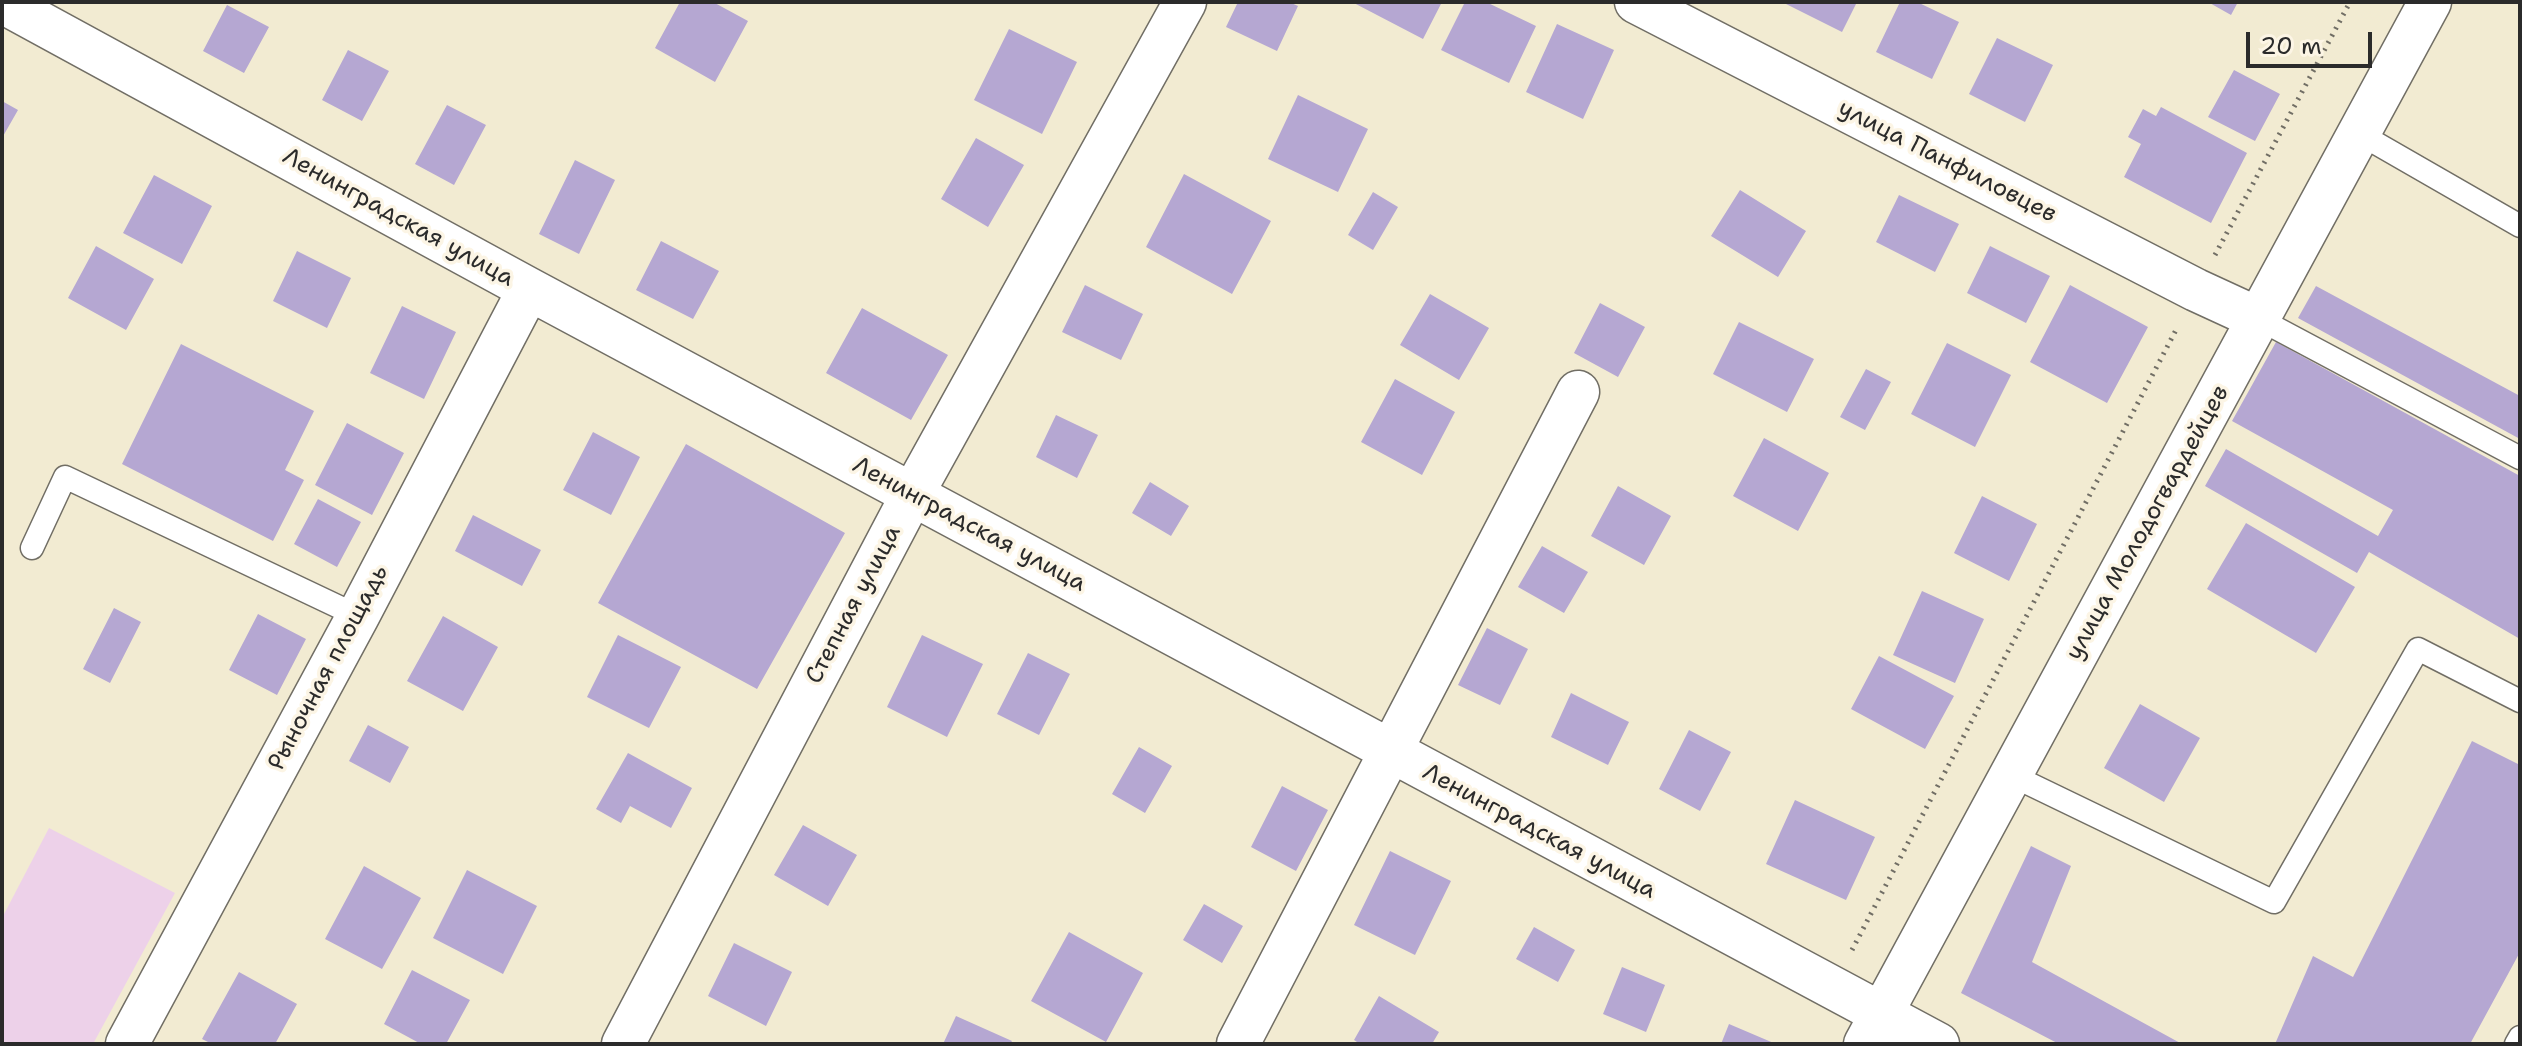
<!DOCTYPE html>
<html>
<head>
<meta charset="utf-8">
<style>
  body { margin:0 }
  #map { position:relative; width:2522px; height:1046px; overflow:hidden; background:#f2ebd2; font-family:"Shantell Sans",sans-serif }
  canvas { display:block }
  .frame { position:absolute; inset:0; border:4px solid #2b2b2b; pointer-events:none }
  .scale { position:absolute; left:2246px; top:32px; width:126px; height:36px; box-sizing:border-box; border:4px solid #2b2b2b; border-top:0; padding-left:10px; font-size:24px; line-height:28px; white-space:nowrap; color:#2b2b2b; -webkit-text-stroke:6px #fcf5e5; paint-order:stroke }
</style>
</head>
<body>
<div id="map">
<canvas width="2522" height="1046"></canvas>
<div class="frame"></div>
<div class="scale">20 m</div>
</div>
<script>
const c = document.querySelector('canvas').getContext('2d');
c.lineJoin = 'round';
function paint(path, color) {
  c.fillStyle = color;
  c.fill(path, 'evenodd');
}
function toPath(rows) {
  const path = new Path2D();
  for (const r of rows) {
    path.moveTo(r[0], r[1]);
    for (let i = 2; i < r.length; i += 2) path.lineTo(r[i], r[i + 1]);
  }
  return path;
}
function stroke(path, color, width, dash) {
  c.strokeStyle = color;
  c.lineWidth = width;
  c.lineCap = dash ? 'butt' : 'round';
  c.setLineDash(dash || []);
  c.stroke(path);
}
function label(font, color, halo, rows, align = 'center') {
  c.font = font + ' "Shantell Sans",sans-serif';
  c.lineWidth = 7;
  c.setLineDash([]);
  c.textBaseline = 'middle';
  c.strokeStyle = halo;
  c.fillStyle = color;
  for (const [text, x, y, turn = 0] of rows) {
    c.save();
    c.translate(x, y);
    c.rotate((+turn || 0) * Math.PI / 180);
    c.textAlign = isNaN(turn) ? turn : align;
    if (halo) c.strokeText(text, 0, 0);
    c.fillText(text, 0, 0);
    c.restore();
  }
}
paint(toPath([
  [49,828,175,893,93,1044,2,1044,2,918]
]), '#edd1e9');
paint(toPath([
  [680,2,713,2,748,21,715,82,655,48],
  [1238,2,1289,2,1298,6,1277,51,1226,27],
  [1352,2,1442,2,1423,39],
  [1465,2,1486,2,1536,26,1509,83,1441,50],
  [1782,2,1857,2,1842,32],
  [1900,2,1917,2,1959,22,1932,79,1876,52],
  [2208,2,2238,2,2231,15],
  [227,5,269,27,244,73,203,51],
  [1557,24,1614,50,1583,119,1526,92],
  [1009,29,1077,62,1042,134,974,100],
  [1997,38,2053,65,2025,122,1969,94],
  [348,50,389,71,362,121,322,100],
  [2234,70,2280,94,2255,141,2208,117],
  [1298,95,1368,129,1338,192,1268,159],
  [2,101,18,110,2,138],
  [447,105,486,125,454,185,415,164],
  [2161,107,2247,153,2211,223,2124,177,2141,144,2128,137,2143,109,2156,116],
  [976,138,1024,165,988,227,941,199],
  [575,160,615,180,579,254,539,234],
  [1184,174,1271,221,1232,294,1146,247],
  [154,175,212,206,182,264,123,233],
  [1740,190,1806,231,1778,277,1711,236],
  [1373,192,1398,207,1373,250,1348,235],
  [1899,195,1959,224,1935,272,1876,242],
  [661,241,719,271,693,319,636,290],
  [96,246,154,279,126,330,68,298],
  [1990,246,2050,276,2026,323,1967,293],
  [297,251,351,278,327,328,273,301],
  [1085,285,1143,314,1121,360,1062,332],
  [2070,285,2148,327,2107,403,2030,362],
  [2316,286,2520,396,2520,439,2298,318],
  [1430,294,1489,328,1459,380,1400,345],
  [1600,303,1645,327,1618,377,1574,353],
  [402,306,456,332,424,399,370,373],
  [862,308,948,355,911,420,826,373],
  [1739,322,1814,359,1787,412,1713,374],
  [2276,342,2520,476,2520,639,2369,552,2357,573,2205,486,2226,449,2378,536,2393,510,2232,421],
  [1947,343,2011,375,1975,447,1911,414],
  [181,344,314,411,285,470,304,480,273,541,122,464],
  [1866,369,1891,382,1865,430,1840,417],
  [1395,379,1455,412,1422,475,1361,442],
  [1056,415,1098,435,1077,478,1036,457],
  [347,423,404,453,372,515,315,485],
  [593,432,640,457,611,515,563,490],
  [1764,438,1829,473,1798,531,1733,496],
  [686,444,845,533,757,689,598,603],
  [1150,482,1189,506,1171,536,1132,513],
  [1618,486,1671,516,1644,565,1591,536],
  [1982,496,2037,524,2009,581,1954,553],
  [318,499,361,522,337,567,294,544],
  [473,515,541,550,522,586,455,551],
  [2246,523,2355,587,2316,653,2207,589],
  [1542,546,1588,572,1564,613,1518,587],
  [1922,591,1984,619,1955,683,1893,655],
  [114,608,141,622,110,683,83,669],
  [258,614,306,639,277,695,229,670],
  [443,616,498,647,463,711,407,681],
  [1487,628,1528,649,1500,705,1458,685],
  [618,635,681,667,649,728,587,697],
  [922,635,983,664,947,737,887,707],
  [1028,653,1070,674,1039,735,997,714],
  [1879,656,1954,696,1925,749,1851,709],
  [1571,693,1629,722,1608,765,1551,737],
  [2140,704,2200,738,2164,802,2104,768],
  [368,725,409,747,390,783,349,761],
  [1689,730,1731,752,1700,811,1659,789],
  [2472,741,2520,765,2520,952,2470,1044,2275,1044,2313,956,2353,977],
  [1139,747,1172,766,1145,813,1112,794],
  [628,753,692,788,671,828,630,806,621,823,596,809],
  [1282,786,1328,810,1296,871,1251,847],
  [1795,800,1875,837,1846,900,1766,864],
  [803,825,857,855,828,906,774,875],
  [2031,846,2071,866,2032,962,2182,1044,2059,1044,1961,993],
  [1390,851,1451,881,1415,955,1354,925],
  [364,866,421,898,382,969,325,939],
  [467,870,537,906,503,974,433,938],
  [1204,904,1243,926,1222,963,1183,940],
  [1534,927,1575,950,1558,982,1516,959],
  [1069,932,1143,973,1106,1042,1031,1001],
  [734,943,792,972,766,1026,708,996],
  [1622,967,1665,985,1646,1032,1603,1014],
  [412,970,470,1000,446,1044,421,1044,384,1024],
  [239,972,297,1004,275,1044,212,1044,202,1039],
  [1379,996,1439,1032,1432,1044,1360,1044,1354,1040],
  [956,1016,1012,1041,1010,1044,943,1044],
  [1729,1024,1776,1044,1721,1044]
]), '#b5a7d2');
const service = toPath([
  [2360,134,2520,226],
  [2259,319,2520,458],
  [32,548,65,477,358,616],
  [2011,775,2274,902,2418,649,2520,701],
  [2516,1044,2520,1037]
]);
const minor = toPath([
  [2,2,529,289,1938,1044],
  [1636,2,2196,290,2259,319],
  [127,1044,358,616,529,289],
  [623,1044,912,495,1185,2],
  [1238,1044,1578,392],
  [1865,1044,2430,2]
]);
stroke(service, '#716e65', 25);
stroke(minor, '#716e65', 45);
stroke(toPath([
  [2215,255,2350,2],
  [1852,950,2177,328]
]), '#716e65', 5, [2, 6]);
stroke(service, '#fff', 22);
stroke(minor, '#fff', 42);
label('24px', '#2b2b2b', '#fcf5e5', [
  ["улица Панфиловцев",1947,162,27],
  ["Ленинградская улица",398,218,29],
  ["улица Молодогвардейцев",2148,523,-61],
  ["Ленинградская улица",969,525,28],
  ["Степная улица",854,605,-62],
  ["Рыночная площадь",329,668,-62],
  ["Ленинградская улица",1539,832,28]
]);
</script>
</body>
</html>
